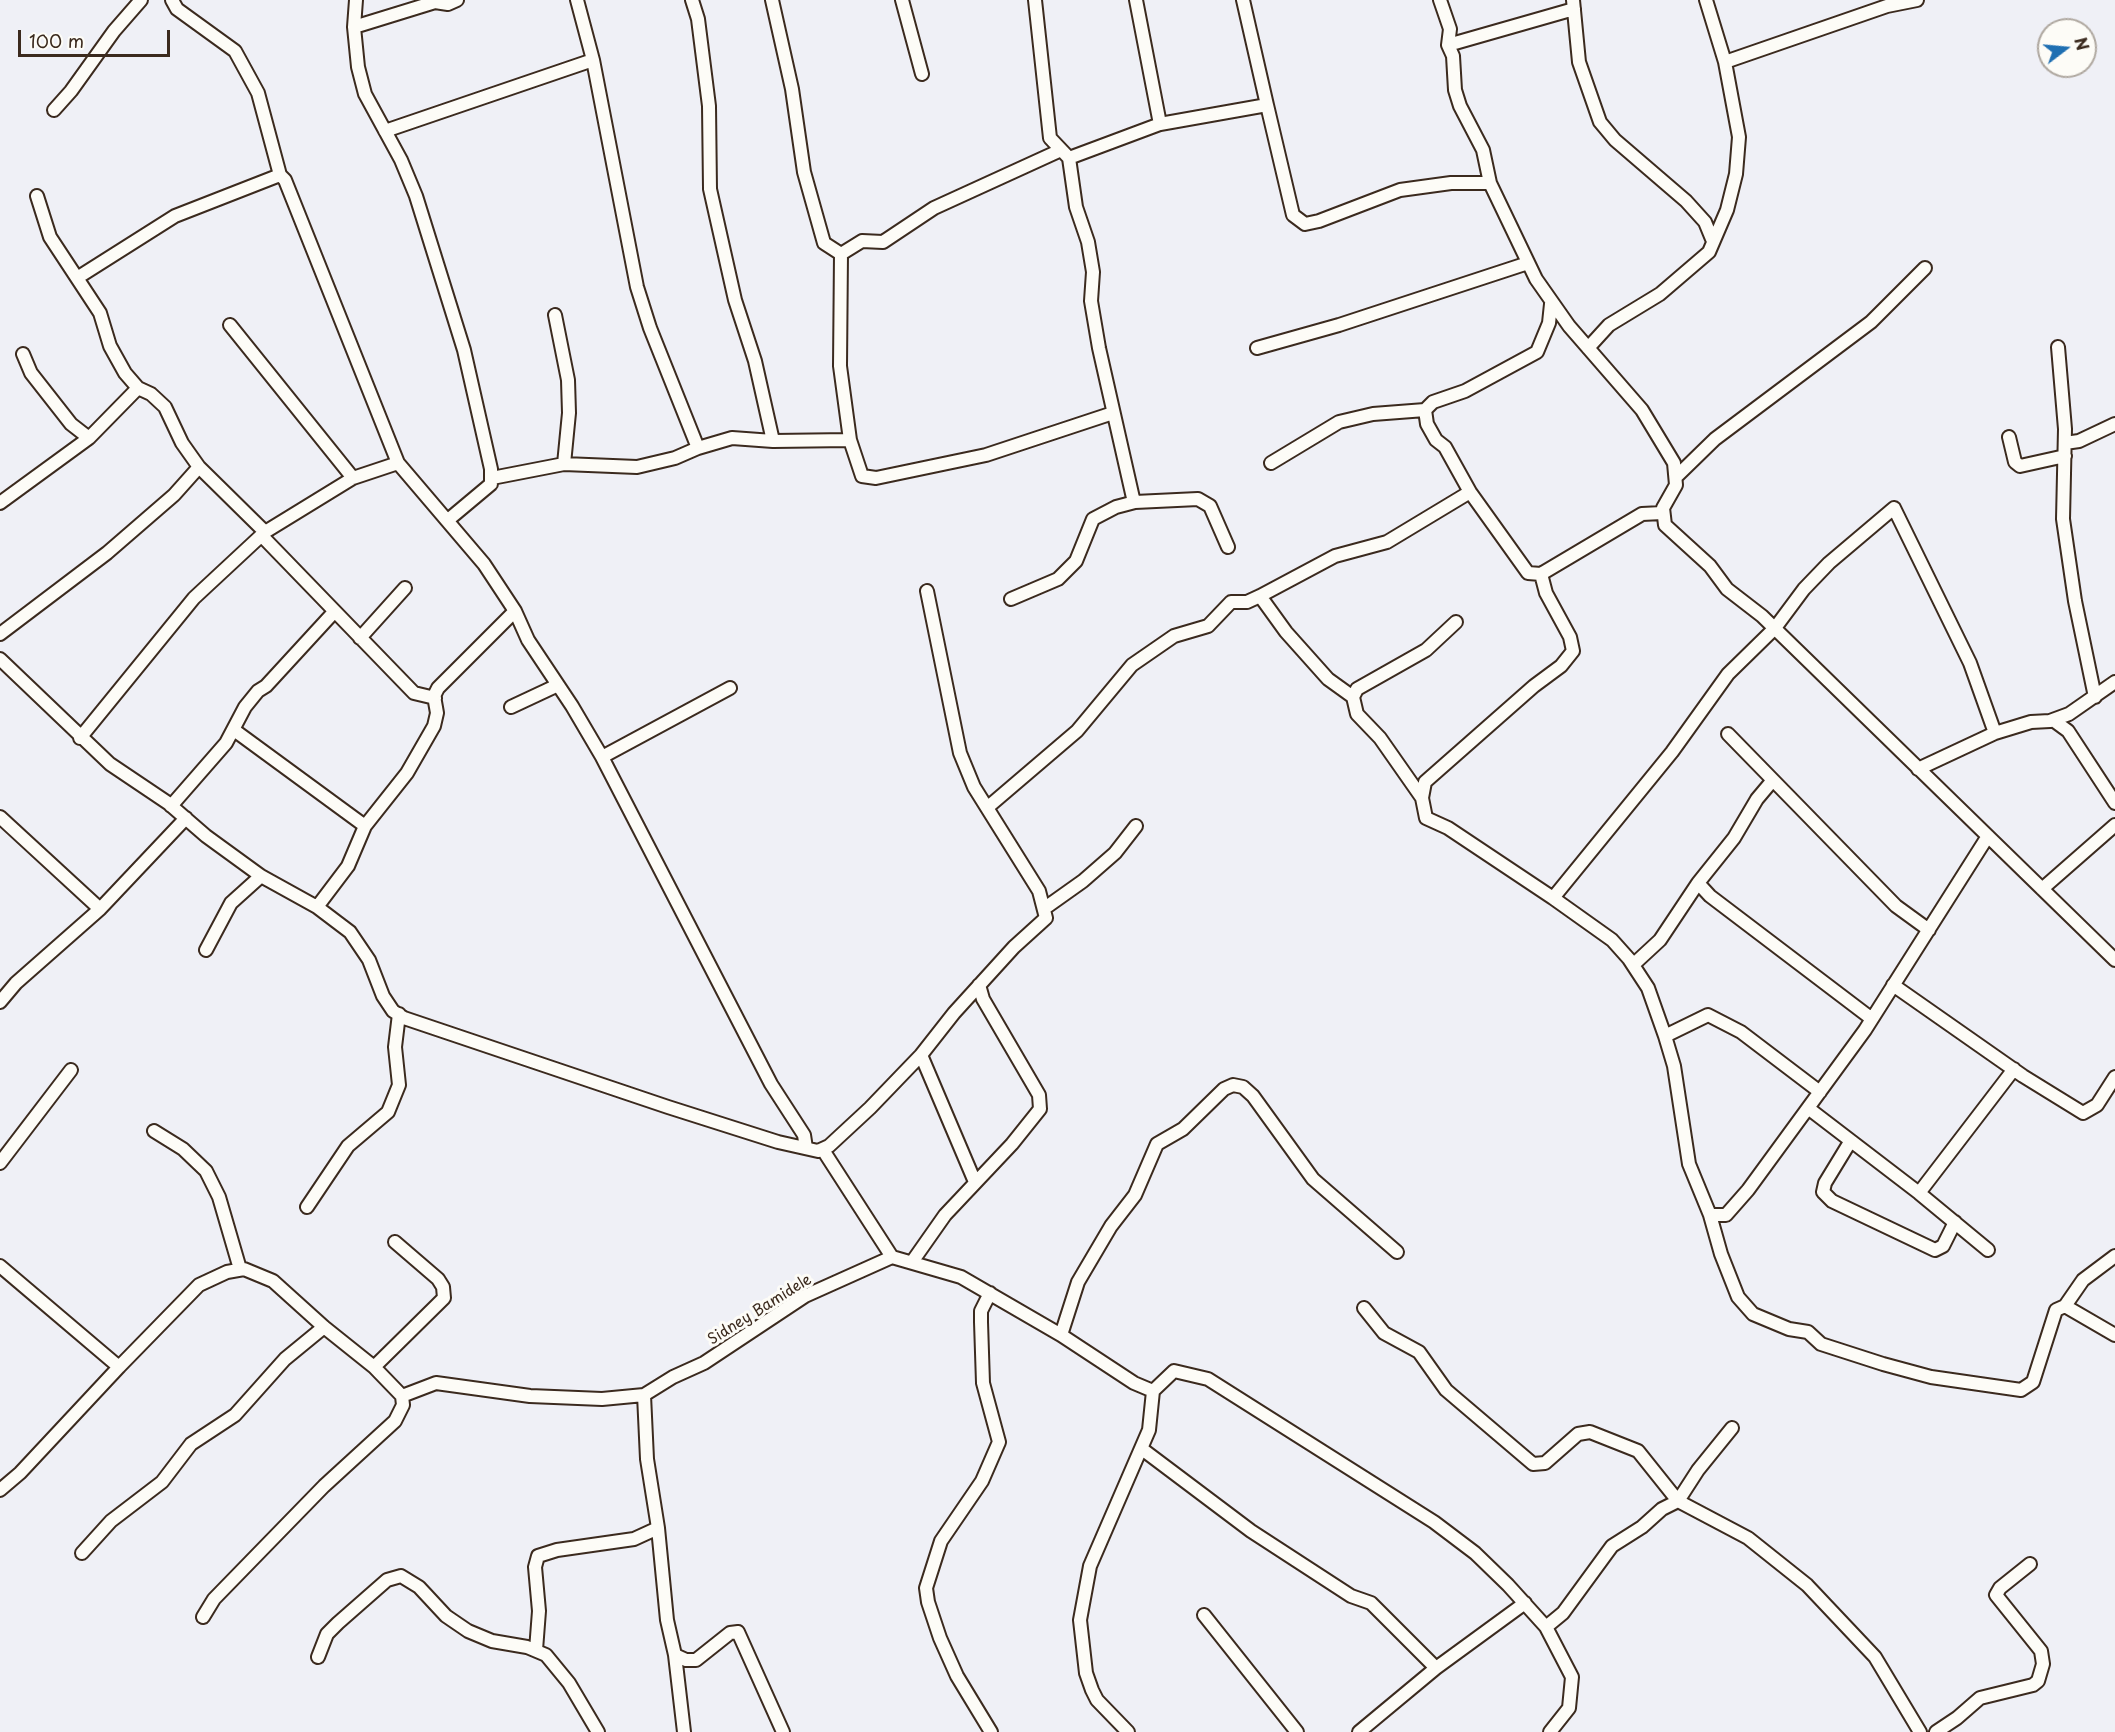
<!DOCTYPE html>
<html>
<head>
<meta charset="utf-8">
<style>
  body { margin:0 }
  #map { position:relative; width:2115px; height:1732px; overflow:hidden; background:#eff0f6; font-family:"Playpen Sans",sans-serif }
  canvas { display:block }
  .north { position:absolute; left:2037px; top:18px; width:60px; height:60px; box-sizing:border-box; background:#fdfcf7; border:2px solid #afa8a0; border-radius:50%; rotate:74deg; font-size:16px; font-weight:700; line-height:24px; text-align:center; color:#3b2a1e }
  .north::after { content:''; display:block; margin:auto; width:21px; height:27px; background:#1f6fb2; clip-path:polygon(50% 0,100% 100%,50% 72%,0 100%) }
  .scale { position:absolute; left:18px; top:30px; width:152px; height:27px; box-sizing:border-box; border:3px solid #3b2a1e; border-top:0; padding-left:8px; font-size:18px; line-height:21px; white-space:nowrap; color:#3b2a1e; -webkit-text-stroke:4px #fdfcf7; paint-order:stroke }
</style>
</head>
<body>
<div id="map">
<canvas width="2115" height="1732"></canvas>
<div class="north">N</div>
<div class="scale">100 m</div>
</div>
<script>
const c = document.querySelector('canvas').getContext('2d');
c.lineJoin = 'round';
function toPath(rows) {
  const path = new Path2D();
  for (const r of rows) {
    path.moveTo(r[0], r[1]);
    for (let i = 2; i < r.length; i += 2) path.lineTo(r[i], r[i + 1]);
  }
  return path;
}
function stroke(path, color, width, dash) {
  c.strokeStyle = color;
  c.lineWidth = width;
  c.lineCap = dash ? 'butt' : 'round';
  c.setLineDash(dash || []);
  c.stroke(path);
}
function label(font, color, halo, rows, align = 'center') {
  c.font = font + ' "Playpen Sans",sans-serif';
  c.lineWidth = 6;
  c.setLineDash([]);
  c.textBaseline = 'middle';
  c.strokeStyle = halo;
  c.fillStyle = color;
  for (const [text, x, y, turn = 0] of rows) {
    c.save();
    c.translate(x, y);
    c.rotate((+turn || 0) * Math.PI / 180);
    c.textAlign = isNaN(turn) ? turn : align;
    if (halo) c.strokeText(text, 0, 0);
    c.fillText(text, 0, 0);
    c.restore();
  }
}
const minor = toPath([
  [172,0,177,9,235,51,258,93,280,175],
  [356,0,354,27,358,67,365,94,401,160,416,196,464,350,491,469,491,484,448,520],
  [577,0,593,60,637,287,650,328,698,448],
  [692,0,698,19,709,106,710,189,735,300,755,361,773,441],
  [772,0,792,89,804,172,824,243,841,254,840,366,850,440,862,476,876,478,986,455,1113,413],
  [902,0,922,74],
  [1035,0,1050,138,1069,158,1076,207,1088,242,1093,272,1091,301,1099,348,1133,498,1135,502,1198,499,1210,506,1228,547],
  [1136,0,1160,124],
  [1440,0,1450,29,1448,45,1453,56,1455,90,1460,106,1483,150,1490,183,1536,279,1569,326,1642,410,1674,463,1676,485,1663,508,1665,525,1710,566,1727,589,1762,616,2115,960],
  [1573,0,1579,62,1600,122,1615,140,1686,201,1705,222,1712,239],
  [354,27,435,2,448,4,457,0],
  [1448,45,1574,9],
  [1725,62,1887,6,1917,0],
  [1267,105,1293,215,1305,224,1319,221,1400,190,1451,183,1490,183],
  [54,110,71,91,114,31,141,0],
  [385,131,593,60],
  [1069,158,1160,124,1267,105,1243,0],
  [37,196,50,237,100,313,110,346,125,373,138,388,151,394,165,407,182,443,199,467,265,532],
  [841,254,862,241,883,242,934,208,1061,150],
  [77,278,175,216,280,175,285,180,398,463],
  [1551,304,1549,323,1537,352,1465,391,1433,402,1425,410,1427,424,1436,440,1445,447,1470,492,1528,573,1541,574,1642,514,1662,513],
  [555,315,568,380,569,413,564,464],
  [230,325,353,478],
  [2058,347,2065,429,2063,519,2075,601,2095,697],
  [1257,348,1339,325,1528,263],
  [1588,348,1609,325,1660,294,1709,252,1727,210,1736,174,1739,137,1725,62,1706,0],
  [23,354,31,373,71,424,89,438],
  [2009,437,2015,462,2020,466,2065,456],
  [2065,443,2079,441,2115,424],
  [1271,463,1339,422,1373,414,1425,410],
  [1677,476,1715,439,1871,322,1925,268],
  [492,478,564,464,637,467,675,458,698,448,732,438,773,441,850,440],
  [0,503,89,438,138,388],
  [262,536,414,693,435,698],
  [1541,574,1546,593,1570,637,1573,651,1561,666,1534,686,1425,782,1422,798,1426,818,1448,828,1553,898,1612,940,1629,959,1648,988,1665,1036,1674,1066,1689,1164,1710,1215,1726,1215,1748,1190,1865,1030,1988,836],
  [1260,596,1286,632,1328,679,1353,697],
  [1011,599,1058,579,1076,561,1093,519,1116,507,1135,502],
  [0,634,107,553,174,495,199,467],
  [360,638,405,588],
  [0,659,110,764,168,803,206,836,261,876,317,907,350,932,369,960,383,996,393,1011,404,1018,668,1107,778,1142,818,1151,829,1146,870,1108,921,1055,954,1013,1014,947,1046,918,1039,891,974,787,960,753,927,591],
  [511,707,558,685],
  [2053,720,2068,731,2115,803],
  [234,730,365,826],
  [1728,734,1896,906,1929,930],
  [80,738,194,598,265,532,353,478,398,463,484,564,515,611,528,640,572,706,602,757,771,1084,804,1135,806,1148],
  [602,757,730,688],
  [1918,769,1995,733,2031,722,2050,721,2069,714,2115,682],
  [1422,798,1380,738,1357,714,1353,697,1357,689,1426,650,1456,622],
  [171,806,226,743,245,707,258,691,266,686,334,612],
  [988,807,1077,731,1132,665,1174,636,1208,626,1231,602,1247,602,1260,596,1335,556,1387,542,1470,492],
  [0,817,100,909],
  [1698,883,1734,838,1757,799,1773,780],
  [2042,889,2115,825],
  [1553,898,1672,752,1728,674,1775,628,1804,589,1829,563,1894,508,1970,663,1995,733],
  [317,907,348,866,365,826,407,773,434,726,437,713,434,696,438,688,515,611],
  [1045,908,1083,881,1115,853,1136,826],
  [206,950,231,903,261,876],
  [1633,965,1660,940,1698,883,1710,896,1872,1019],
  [1893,985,2023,1076,2083,1113,2097,1105,2115,1077],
  [0,1002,16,983,100,909,186,818],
  [1665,1036,1708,1015,1741,1032,1820,1092],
  [921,1055,975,1182],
  [1808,1108,1919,1193,1988,1250],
  [154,1131,183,1149,206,1171,219,1197,240,1269],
  [1850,1142,1825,1183,1823,1192,1832,1201,1935,1250,1943,1246,1955,1222],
  [823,1150,892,1257],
  [0,1163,71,1070],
  [1919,1193,2014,1069],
  [307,1207,348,1146,388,1112,399,1085,395,1047,399,1014],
  [1710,1215,1721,1254,1738,1297,1753,1314,1789,1329,1808,1332,1821,1344,1883,1364,1931,1377,2021,1390,2033,1382,2056,1310,2065,1306,2083,1280,2115,1256],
  [912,1262,945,1215,1012,1144,1040,1109,1039,1095,983,999,979,985],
  [0,1266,119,1367,20,1473,0,1490],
  [990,1293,981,1311,981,1322,983,1383,999,1442,982,1481,941,1541,926,1588,928,1602,940,1638,957,1676,991,1732],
  [2065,1306,2115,1335],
  [1364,1308,1384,1333,1419,1352,1446,1390,1533,1464,1545,1463,1578,1434,1590,1432,1638,1451,1678,1501,1698,1470,1732,1428],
  [1061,1335,1078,1282,1111,1226,1135,1195,1157,1144,1183,1129,1224,1089,1233,1085,1243,1087,1253,1096,1313,1179,1397,1252],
  [119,1367,199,1285,227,1272,244,1269,273,1281,324,1327,374,1367,402,1396,403,1405,395,1421,324,1486,214,1599,203,1617],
  [374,1367,444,1298,443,1287,438,1279,395,1242],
  [1153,1391,1174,1371,1208,1379,1434,1522,1475,1553,1508,1585,1546,1627,1572,1677,1569,1708,1550,1732],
  [402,1396,436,1383,530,1396,602,1399,644,1395],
  [1142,1449,1251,1531,1351,1596,1371,1603,1436,1668],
  [82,1553,111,1521,162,1482,191,1444,235,1415,285,1359,324,1327],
  [1204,1615,1297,1732],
  [1546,1627,1563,1613,1612,1546,1642,1527,1662,1509,1678,1501,1748,1538,1807,1585,1875,1657,1920,1732],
  [536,1650,539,1611,535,1567,538,1556,557,1550,634,1539,658,1528],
  [675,1655,684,1732],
  [318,1657,327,1634,338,1623,387,1580,401,1576,419,1587,446,1616,468,1631,492,1641,527,1647,546,1655,569,1683,598,1732],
  [783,1732,738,1632,730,1633,696,1660,686,1660,675,1655,667,1620,658,1528,647,1459,644,1395,673,1377,704,1363,805,1296,892,1257,961,1277,1061,1335,1134,1383,1153,1391,1149,1430,1090,1566,1080,1620,1086,1673,1092,1690,1097,1700,1128,1732],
  [1359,1732,1436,1668,1525,1603],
  [1936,1732,1957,1718,1980,1698,2033,1685,2038,1681,2043,1664,2041,1651,1996,1595,2000,1588,2030,1564]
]);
stroke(minor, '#3b2a1e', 16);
stroke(minor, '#fdfcf7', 12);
label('15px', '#3b2a1e', '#fdfcf7', [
  ["Sidney Bamidele",760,1310,-32]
]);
</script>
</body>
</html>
